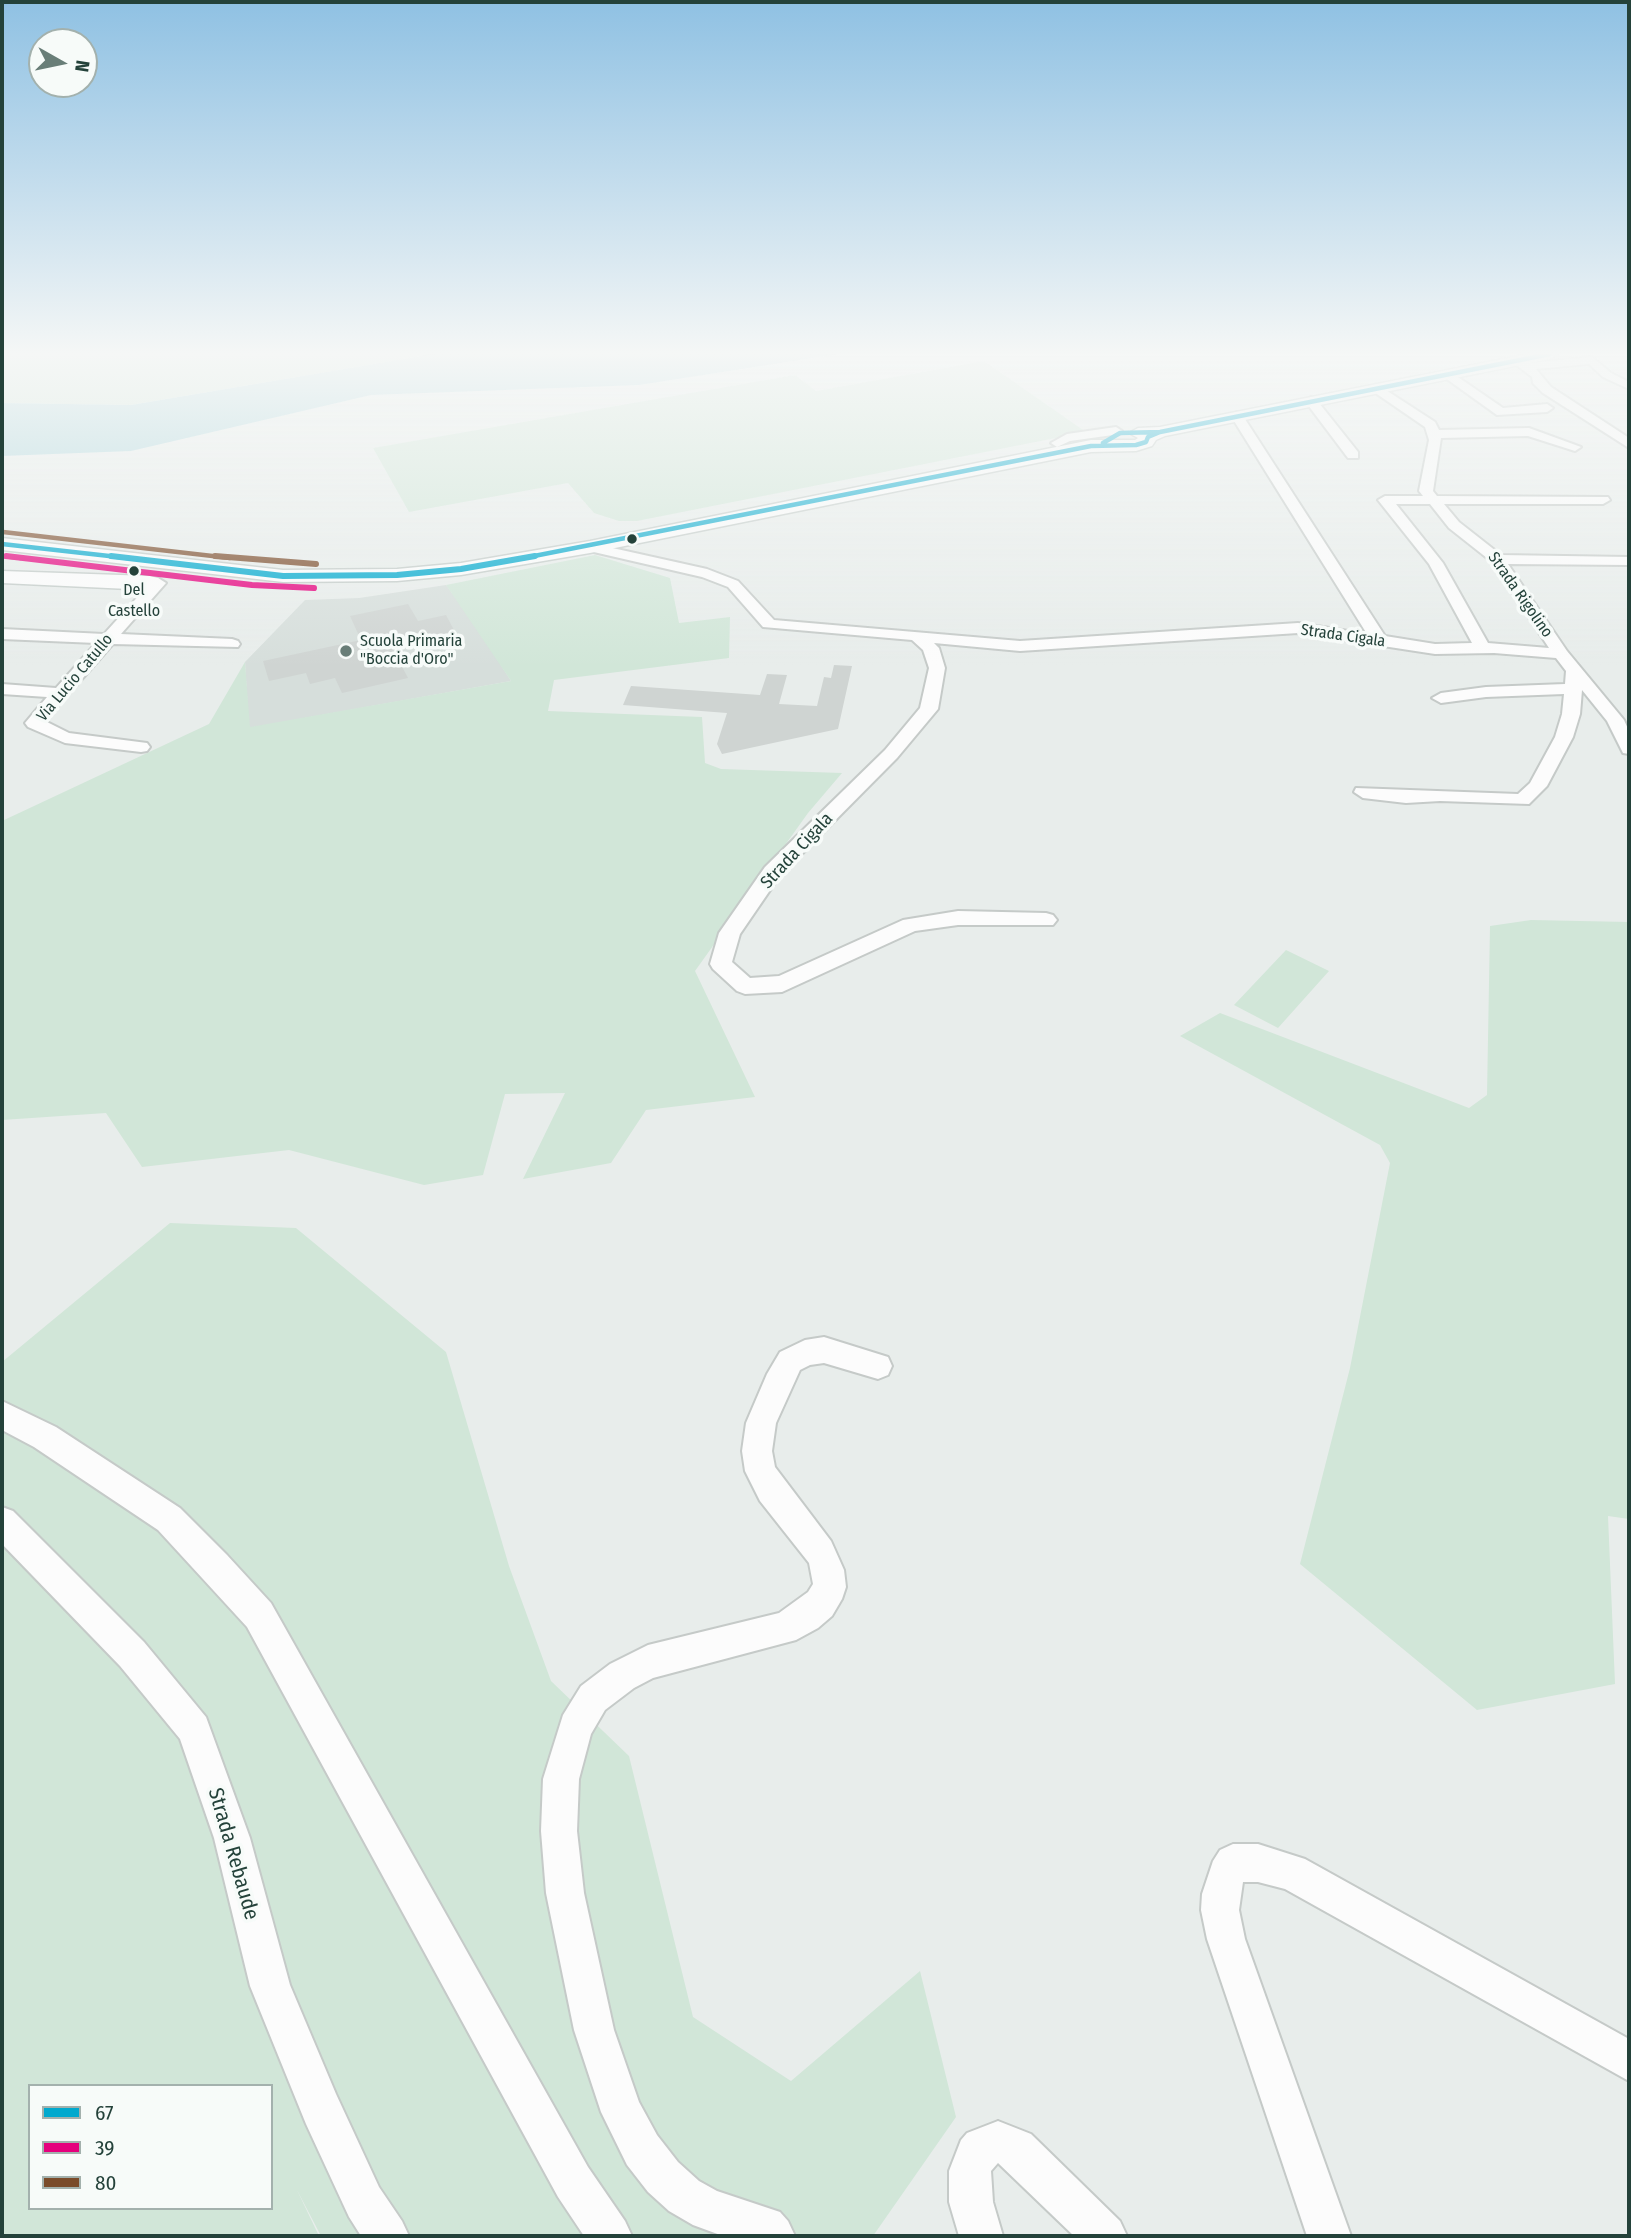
<!DOCTYPE html>
<html>
<head>
<meta charset="utf-8">
<style>
  body { margin:0 }
  #map { position:relative; width:1631px; height:2238px; overflow:hidden; background:#e8edeb; font-family:"Fira Sans Condensed",sans-serif }
  canvas { display:block }
  .frame { position:absolute; inset:0; border:4px solid #24423a; pointer-events:none }
  .legend { position:absolute; left:28px; top:2084px; width:245px; height:126px; box-sizing:border-box; background:#f7fbf9; border:2px solid #a3b1ad; margin:0; padding:9px 12px; list-style:none; font-size:21px; color:#24423a }
  .legend li { display:flex; align-items:center; gap:14px; height:35px }
  .legend b { width:35px; border:2px solid #a3b1ad }
  .north { position:absolute; left:28px; top:28px; width:70px; height:70px; box-sizing:border-box; background:#f7fbf9; border:2px solid #a3b1ad; border-radius:50%; rotate:99deg; font-size:19px; font-weight:700; line-height:28px; text-align:center; color:#24423a }
  .north::after { content:''; display:block; margin:auto; width:24px; height:32px; background:#697e78; clip-path:polygon(50% 0,100% 100%,50% 72%,0 100%) }
</style>
</head>
<body>
<div id="map">
<canvas width="1631" height="2238"></canvas>
<div class="frame"></div>
<ul class="legend">
<li><b style="height:9px;background:#00a9ce"></b>67</li>
<li><b style="height:9px;background:#e5007d"></b>39</li>
<li><b style="height:9px;background:#7a4b2a"></b>80</li>
</ul>
<div class="north">N</div>
</div>
<script>
const c = document.querySelector('canvas').getContext('2d');
c.lineJoin = 'round';
function paint(path, color) {
  c.fillStyle = color;
  c.fill(path, 'evenodd');
}
function toPath(rows) {
  const path = new Path2D();
  for (const r of rows) {
    path.moveTo(r[0], r[1]);
    for (let i = 2; i < r.length; i += 2) path.lineTo(r[i], r[i + 1]);
  }
  return path;
}
function stroke(path, color, width, dash) {
  c.strokeStyle = color;
  c.lineWidth = width;
  c.lineCap = dash ? 'butt' : 'round';
  c.setLineDash(dash || []);
  c.stroke(path);
}
function label(font, color, halo, rows, align = 'center') {
  c.font = font + ' "Fira Sans Condensed",sans-serif';
  c.lineWidth = 7;
  c.setLineDash([]);
  c.textBaseline = 'middle';
  c.strokeStyle = halo;
  c.fillStyle = color;
  for (const [text, x, y, turn = 0] of rows) {
    c.save();
    c.translate(x, y);
    c.rotate((+turn || 0) * Math.PI / 180);
    c.textAlign = isNaN(turn) ? turn : align;
    if (halo) c.strokeText(text, 0, 0);
    c.fillText(text, 0, 0);
    c.restore();
  }
}
paint(toPath([
  [446,585,471,617,511,681,249,728,245,662,305,600,359,598]
]), '#d6dedb');
paint(toPath([
  [2,354,433,354,131,405,2,403],
  [984,361,1086,432,637,521,619,521,594,513,568,483,409,512,373,448,795,375,816,391],
  [595,555,670,578,679,623,730,617,729,658,554,680,548,711,702,717,705,763,721,769,842,773,808,813,695,971,755,1097,646,1110,611,1163,523,1179,565,1093,505,1094,483,1175,424,1185,289,1150,142,1167,106,1113,2,1120,2,821,209,724,245,662,250,727,511,681,446,585],
  [1531,920,1629,922,1629,1519,1608,1516,1615,1684,1477,1710,1300,1564,1350,1368,1390,1163,1380,1145,1180,1036,1220,1013,1469,1108,1487,1095,1490,926],
  [1286,950,1329,971,1278,1028,1234,1005],
  [170,1223,296,1228,446,1352,509,1566,551,1681,629,1756,693,2017,791,2081,920,1971,956,2117,873,2236,321,2236,297,2190,319,2236,2,2236,2,1362],
  [30,2086,271,2086,271,2208,30,2208]
]), '#d1e6d8');
paint(toPath([
  [433,354,838,354,639,385,371,395,131,451,2,456,2,403,131,405]
]), '#a9d4db');
paint(toPath([
  [408,604,418,621,446,615,455,632,391,646,408,678,342,693,335,678,310,684,306,673,269,681,263,661,361,640,350,616],
  [834,665,852,666,838,729,722,754,717,744,727,713,623,705,631,686,760,695,767,674,787,675,779,704,817,706,824,677,831,678]
]), '#cfd4d2');
const street = toPath([
  [1592,357,1611,373,1629,382,1629,389,1603,377,1589,364,1536,369,1551,387,1629,438,1629,448,1543,393,1533,383,1532,377,1511,361,1517,358,1528,363,1592,357],
  [1444,373,1452,373,1503,408,1547,404,1553,408,1547,412,1497,415,1444,377,1444,373],
  [1378,385,1435,422,1439,430,1529,428,1581,447,1575,451,1528,436,1441,438,1433,491,1437,496,1608,497,1610,500,1603,504,1444,504,1459,522,1501,555,1629,557,1629,565,1508,564,1567,651,1624,720,1629,731,1629,754,1623,753,1607,721,1582,690,1580,714,1573,737,1547,786,1529,804,1440,801,1406,803,1363,798,1354,792,1356,788,1518,794,1530,783,1555,737,1562,714,1564,694,1486,697,1441,703,1432,698,1441,693,1486,687,1565,684,1566,671,1556,658,1494,653,1435,654,1298,633,1020,651,934,643,939,648,945,668,938,709,897,758,779,877,740,934,732,962,750,978,779,976,903,920,958,911,1046,913,1053,915,1057,920,1053,925,958,925,915,931,782,992,745,994,737,991,713,969,710,964,719,933,765,867,885,750,920,708,929,668,923,650,912,640,763,627,728,587,702,577,585,550,583,547,585,544,590,543,707,569,738,581,774,620,1020,641,1298,623,1367,634,1231,416,1237,412,1243,416,1385,636,1435,644,1472,643,1429,564,1378,500,1385,496,1423,496,1419,491,1429,440,1425,427,1374,392,1374,386,1378,385],
  [1396,504,1430,504,1449,528,1492,562,1549,648,1488,643,1443,563,1396,504],
  [1311,397,1315,398,1358,452,1358,458,1348,458,1305,401,1311,397],
  [1116,427,1122,431,1120,434,1070,441,1057,447,1051,443,1067,434,1116,427],
  [158,578,166,583,121,634,232,639,238,641,240,644,238,647,113,644,45,721,69,733,147,743,150,747,147,751,141,752,65,743,28,727,25,723,47,697,2,694,2,684,56,688,96,643,2,639,2,629,104,634,153,580,158,578],
  [824,1337,888,1357,892,1366,888,1375,878,1379,824,1363,810,1365,800,1370,776,1423,772,1451,775,1467,831,1541,844,1570,846,1587,842,1599,832,1616,818,1628,796,1640,653,1678,634,1688,605,1710,591,1734,579,1779,577,1831,584,1893,614,2030,639,2102,657,2135,678,2162,699,2181,717,2191,780,2212,788,2221,795,2236,723,2236,693,2225,669,2211,648,2192,627,2165,601,2112,574,2030,546,1893,541,1831,543,1779,563,1715,581,1686,610,1664,648,1645,779,1613,808,1592,813,1584,809,1563,760,1501,745,1471,742,1451,746,1423,767,1374,780,1352,805,1340,824,1337],
  [2,1401,56,1427,180,1508,227,1555,271,1603,588,2167,625,2221,632,2236,584,2236,558,2197,247,1627,158,1530,34,1447,2,1430,2,1401],
  [2,1507,13,1511,144,1642,206,1717,250,1838,290,1985,336,2094,379,2187,402,2221,409,2236,361,2236,349,2217,306,2124,250,1986,214,1838,180,1739,120,1666,2,1544,2,1507],
  [1233,1844,1258,1844,1305,1859,1629,2039,1629,2081,1285,1889,1258,1882,1243,1882,1239,1910,1245,1939,1351,2236,1307,2236,1207,1939,1201,1910,1202,1894,1213,1861,1220,1850,1233,1844],
  [998,2121,1031,2134,1120,2221,1127,2236,1074,2236,998,2163,991,2171,993,2202,1003,2236,959,2236,949,2202,949,2171,961,2140,967,2133,998,2121]
]);
const secondary = toPath([
  [1528,354,1558,354,1550,359,1165,436,1156,440,1152,446,1136,451,1091,452,590,553,461,575,397,581,283,582,2,550,2,538,283,570,397,569,461,563,590,541,1091,440,1135,440,1138,438,1129,433,1138,428,1160,427,1528,354],
  [2,571,150,576,158,578,161,583,158,588,150,590,2,583,2,571]
]);
stroke(street, '#c5cac8', 4);
stroke(secondary, '#c3cbc8', 3);
paint(street, '#fcfcfc');
paint(secondary, '#fcfcfc');
stroke(toPath([
  [1103,443,1120,433,1160,432,1550,354],
  [2,544,127,558],
  [524,558,1091,446,1136,445,1146,442,1148,437,1160,432]
]), '#00a9ce', 4.5);
stroke(toPath([
  [111,556,283,576,397,575,461,569,535,556]
]), '#00a9ce', 6);
stroke(toPath([
  [2,556,21,558]
]), '#e5007d', 4.5);
stroke(toPath([
  [6,556,252,585,314,588]
]), '#e5007d', 6);
stroke(toPath([
  [3,532,230,558]
]), '#7a4b2a', 4.5);
stroke(toPath([
  [215,556,316,564]
]), '#7a4b2a', 6);
const sky = c.createLinearGradient(0, 0, 0, 667);
sky.addColorStop(0, '#8fc1e3');
sky.addColorStop(0.53, '#f5f7f6');
sky.addColorStop(1, '#f5f7f600');
c.fillStyle = sky;
c.fillRect(0, 0, 1631, 667);
for (const [x, y, r, color] of [
  [632,539,6,"#24423a"],
  [134,571,6,"#24423a"],
  [346,651,7,"#697e78"]
]) {
  const dot = new Path2D();
  dot.arc(x, y, r, 0, 2 * Math.PI);
  c.fillStyle = color;
  c.fill(dot);
  stroke(dot, '#f7fbf9', 2.5);
}
label('16px', '#24423a', '#f7fbf9', [
  ["Del",134,591],
  ["Castello",134,612]
]);
label('16px', '#24423a', '#f7fbf9', [
  ["Strada Rigolino",1520,595,55],
  ["Strada Cigala",1343,636,8],
  ["Via Lucio Catullo",75,678,-50]
]);
label('16px', '#24423a', '#f7fbf9', [
  ["Scuola Primaria",360,642],
  ["\"Boccia d'Oro\"",360,660]
], 'left');
label('18px', '#24423a', '#f7fbf9', [
  ["Strada Cigala",797,851,-47]
]);
label('21px', '#24423a', '#f7fbf9', [
  ["Strada Rebaude",233,1854,74]
]);
</script>
</body>
</html>
